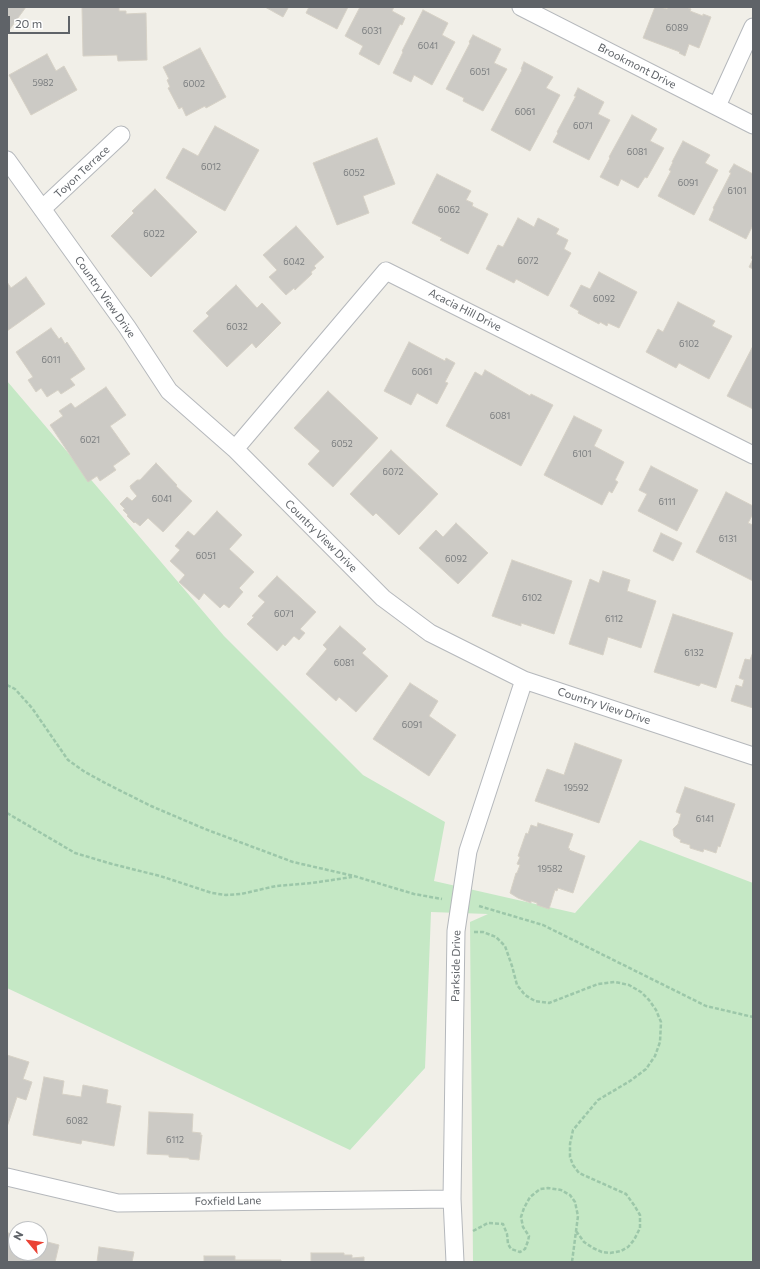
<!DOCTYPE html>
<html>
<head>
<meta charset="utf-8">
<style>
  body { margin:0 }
  #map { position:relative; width:760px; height:1269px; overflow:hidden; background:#f1efe8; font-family:Commissioner,sans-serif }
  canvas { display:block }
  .frame { position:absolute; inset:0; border:8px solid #5f6368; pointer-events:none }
  .north { position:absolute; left:8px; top:1221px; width:40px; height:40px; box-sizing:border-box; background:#fff; border:1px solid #bfc1c3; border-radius:50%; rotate:299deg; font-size:11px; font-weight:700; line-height:16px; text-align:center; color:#5f6368 }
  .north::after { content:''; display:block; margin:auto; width:14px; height:18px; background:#ea4335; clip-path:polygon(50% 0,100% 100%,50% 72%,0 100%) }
  .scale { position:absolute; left:8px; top:16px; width:62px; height:18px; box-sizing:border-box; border:2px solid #5f6368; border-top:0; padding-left:5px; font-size:12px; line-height:14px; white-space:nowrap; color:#5f6368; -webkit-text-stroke:3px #fff; paint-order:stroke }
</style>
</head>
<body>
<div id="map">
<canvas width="760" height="1269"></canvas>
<div class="frame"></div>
<div class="north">N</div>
<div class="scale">20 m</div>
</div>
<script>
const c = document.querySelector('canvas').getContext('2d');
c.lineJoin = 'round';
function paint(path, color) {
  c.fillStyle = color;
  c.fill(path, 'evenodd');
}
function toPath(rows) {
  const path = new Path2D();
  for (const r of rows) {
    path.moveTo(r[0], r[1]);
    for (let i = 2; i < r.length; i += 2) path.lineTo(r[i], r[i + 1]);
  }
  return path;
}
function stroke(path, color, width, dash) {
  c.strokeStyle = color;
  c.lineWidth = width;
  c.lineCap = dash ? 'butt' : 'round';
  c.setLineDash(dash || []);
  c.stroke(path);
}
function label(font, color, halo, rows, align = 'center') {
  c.font = font + ' Commissioner,sans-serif';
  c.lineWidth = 3;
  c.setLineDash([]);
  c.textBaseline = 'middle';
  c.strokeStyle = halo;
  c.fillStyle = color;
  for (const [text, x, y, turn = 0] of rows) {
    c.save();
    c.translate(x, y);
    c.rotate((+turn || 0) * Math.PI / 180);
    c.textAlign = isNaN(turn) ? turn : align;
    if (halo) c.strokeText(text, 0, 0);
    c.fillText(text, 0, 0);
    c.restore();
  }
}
paint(toPath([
  [7,381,224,636,363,775,445,822,434,881,575,913,640,840,753,883,753,1262,473,1262,470,922,488,914,431,912,425,1068,350,1150,7,988]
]), '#c5e8c5');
const building = toPath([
  [7,7,26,7,7,33,7,7],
  [82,7,119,7,119,11,126,11,126,14,146,13,147,60,118,61,117,55,83,56,82,7],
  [265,7,286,7,288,8,283,17,265,7],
  [309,7,348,7,337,29,306,13,309,7],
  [360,7,394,7,392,11,405,18,402,25,400,24,379,65,359,54,363,46,345,36,360,7],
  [655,7,660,7,667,9,668,7,686,7,691,9,690,11,703,16,703,14,711,17,699,48,689,44,685,56,679,53,680,52,643,38,655,7],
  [423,10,448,23,442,35,455,42,432,85,414,75,411,82,393,73,403,52,402,51,423,10],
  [473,35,501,49,494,63,507,69,483,111,463,101,464,98,446,89,470,43,469,42,473,35],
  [200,48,226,97,206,108,205,106,186,116,182,107,179,109,168,88,170,87,167,80,169,79,163,67,200,48],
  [47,54,56,71,64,66,77,90,31,115,9,75,47,54],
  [524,62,553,77,546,88,560,95,530,151,491,130,522,70,521,69,524,62],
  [578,88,604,102,598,114,610,120,589,160,553,142,558,133,557,132,576,96,574,96,578,88],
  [632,115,657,129,650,141,664,148,647,178,645,177,638,188,621,179,618,186,600,177,610,158,609,157,632,115],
  [215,126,259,150,225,211,166,178,183,148,198,156,215,126],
  [377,138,395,184,363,196,369,213,337,225,313,163,377,138],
  [683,141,710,155,705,163,718,170,694,215,658,196,671,171,669,170,673,162,672,162,683,141],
  [734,164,753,174,753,225,746,239,709,220,714,209,713,208,731,173,729,172,734,164],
  [437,174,471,191,466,200,473,203,472,206,488,214,468,254,440,240,442,238,412,223,437,174],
  [155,189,197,232,151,277,111,236,134,213,132,211,155,189],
  [518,218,534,227,538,218,559,229,556,234,568,240,564,249,571,253,548,296,516,279,514,283,486,269,498,245,503,247,518,218],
  [296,226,324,257,314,266,316,268,311,272,312,274,295,290,294,288,286,295,269,277,277,270,263,255,296,226],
  [753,254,753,269,749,267,753,259,751,258,753,254],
  [599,272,637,292,619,328,608,323,607,326,600,322,599,324,578,313,579,311,570,306,581,285,590,289,599,272],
  [26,277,45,304,7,331,7,282,11,288,26,277],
  [236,285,257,308,262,303,281,323,256,348,252,343,227,367,193,331,209,316,206,313,236,285],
  [678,302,715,321,712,326,732,336,709,379,679,363,676,368,646,352,658,329,663,332,678,302],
  [51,328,59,339,61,337,65,344,67,342,85,369,70,379,75,385,61,394,58,390,47,397,41,388,36,392,28,380,33,377,16,352,51,328],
  [409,342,445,361,446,358,455,363,445,382,448,383,437,404,417,393,411,405,384,391,409,342],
  [753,346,753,409,727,396,753,346],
  [485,370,530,396,531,394,553,405,521,466,446,426,475,372,482,376,485,370],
  [106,387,126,415,110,426,130,454,113,466,116,470,100,481,97,476,88,482,50,425,63,416,59,411,71,403,75,408,106,387],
  [328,391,378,438,333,487,308,464,320,451,294,428,328,391],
  [574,416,602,430,594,446,624,462,615,480,618,482,612,493,609,491,602,505,544,475,574,416],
  [391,450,438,494,399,535,376,513,373,516,350,494,391,450],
  [156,463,177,485,176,486,192,501,163,532,148,518,140,526,135,522,134,523,127,516,128,515,123,510,125,509,120,504,127,497,132,501,137,496,131,489,130,486,137,480,140,480,156,463],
  [651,466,698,490,677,531,638,511,647,494,639,490,651,466],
  [726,492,753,506,753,514,748,523,753,525,753,581,696,552,726,492],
  [217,511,242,535,229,549,254,572,239,588,243,592,229,608,224,604,220,608,204,593,199,600,179,582,185,575,170,561,180,550,175,546,188,531,194,536,217,511],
  [456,523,488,553,458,584,419,548,436,530,443,537,456,523],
  [661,533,682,543,673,561,653,551,661,533],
  [512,560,572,581,554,634,521,623,521,626,492,616,512,560],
  [603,571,630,580,627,591,656,601,641,648,608,637,603,655,569,644,590,579,599,583,603,571],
  [277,576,316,612,300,629,305,633,299,640,294,636,285,646,283,644,277,651,247,624,254,617,252,616,265,602,258,596,277,576],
  [673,614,733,633,716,688,701,683,699,686,654,672,673,614],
  [340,626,366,649,362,653,388,676,356,712,339,697,336,701,306,674,327,649,323,645,340,626],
  [753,652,753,708,731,701,736,685,742,687,744,680,739,678,745,659,750,660,753,652],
  [410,683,438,701,429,716,456,735,429,776,373,739,410,683],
  [575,743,622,760,599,823,535,801,547,769,564,775,575,743],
  [685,787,735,804,720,847,718,846,716,853,704,849,703,852,690,848,690,845,680,842,681,840,674,836,673,829,678,824,681,814,676,812,685,787],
  [538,823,573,834,568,848,570,849,569,850,585,856,573,893,558,888,557,891,555,890,549,909,537,905,537,903,531,901,531,903,518,898,510,893,516,873,517,873,520,865,517,864,520,857,518,856,526,833,528,834,531,825,537,827,538,823],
  [7,1055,29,1062,23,1079,32,1082,26,1100,17,1097,7,1127,7,1055],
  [44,1077,64,1081,62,1094,81,1097,83,1085,108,1090,106,1103,121,1106,114,1146,82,1140,81,1144,33,1135,44,1077],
  [149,1112,193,1114,192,1132,201,1133,200,1135,202,1135,199,1160,189,1159,189,1158,169,1157,169,1155,147,1154,149,1112],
  [8,1233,16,1235,16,1253,40,1253,40,1240,59,1245,55,1262,7,1262,8,1233],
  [99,1247,134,1252,132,1262,97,1262,99,1247],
  [311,1253,344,1253,344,1255,352,1255,352,1258,364,1257,364,1262,311,1262,311,1253],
  [204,1256,235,1256,235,1260,281,1260,281,1262,204,1262,204,1256]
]);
paint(building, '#cccac5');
stroke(building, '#d6d1c6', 1);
const street = toPath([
  [521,7,753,125],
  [717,106,753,27],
  [7,160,127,327,169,391,235,449,383,598,430,633,524,680,753,756],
  [42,209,121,135],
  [235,449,386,271,753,455],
  [7,1177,118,1203,452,1199],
  [455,1262,452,1199,456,931,468,851,524,680]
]);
stroke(street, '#b5b8bc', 19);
stroke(toPath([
  [7,685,15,689,32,708,68,760,85,772,107,784,151,806,205,829,293,862,354,876,414,894,442,899],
  [7,813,75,853,112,864,160,876,212,893,226,895,241,894,276,886,312,883,352,877],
  [479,906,543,925,706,1006,753,1017],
  [474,932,483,932,496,937,505,946,512,966,517,985,525,995,535,1001,549,1003,598,984,615,982,629,985,641,992,649,1000,656,1010,661,1022,660,1042,655,1056,646,1069,630,1081,598,1100,573,1130,570,1144,570,1157,573,1165,579,1173,626,1194,634,1205,640,1215,640,1228,634,1240,628,1247,621,1251,610,1253,602,1252,593,1248,584,1242,576,1231],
  [473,1231,488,1223,503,1224,507,1234,508,1244,511,1249,520,1252,525,1249,528,1241,529,1236,523,1227,521,1217,524,1208,530,1197,540,1189,548,1188,561,1190,570,1195,575,1202,578,1216,572,1262]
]), '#9cc7a9', 2.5, [4, 2]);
stroke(street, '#fff', 17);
label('9px', '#7a7d7f', null, [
  ["6089",677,28],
  ["6031",372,31],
  ["6041",428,46],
  ["6051",480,72],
  ["5982",43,83],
  ["6002",194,84],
  ["6061",525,112],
  ["6071",583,126],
  ["6081",637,152],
  ["6012",211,167],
  ["6052",354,173],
  ["6091",688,183],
  ["6101",737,191],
  ["6062",449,210],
  ["6022",154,234],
  ["6072",528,261],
  ["6042",294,262],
  ["6092",604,299],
  ["6032",237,327],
  ["6102",689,344],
  ["6011",51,360],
  ["6061",422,372],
  ["6081",500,416],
  ["6021",90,440],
  ["6052",342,444],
  ["6101",582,454],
  ["6072",393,472],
  ["6041",162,499],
  ["6111",667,502],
  ["6131",728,539],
  ["6051",206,556],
  ["6092",456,559],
  ["6102",532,598],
  ["6071",284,614],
  ["6112",614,619],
  ["6132",694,653],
  ["6081",344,663],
  ["6091",412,725],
  ["19592",576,788],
  ["6141",705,819],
  ["19582",550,869],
  ["6082",77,1121],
  ["6112",175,1140]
]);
label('11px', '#5f6368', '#fff', [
  ["Brookmont Drive",637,66,27],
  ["Toyon Terrace",82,172,-43],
  ["Country View Drive",105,297,55],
  ["Acacia Hill Drive",465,310,27],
  ["Country View Drive",321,536,45],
  ["Country View Drive",604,706,18],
  ["Parkside Drive",456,966,-89],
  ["Foxfield Lane",228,1201,-1]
]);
</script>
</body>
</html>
